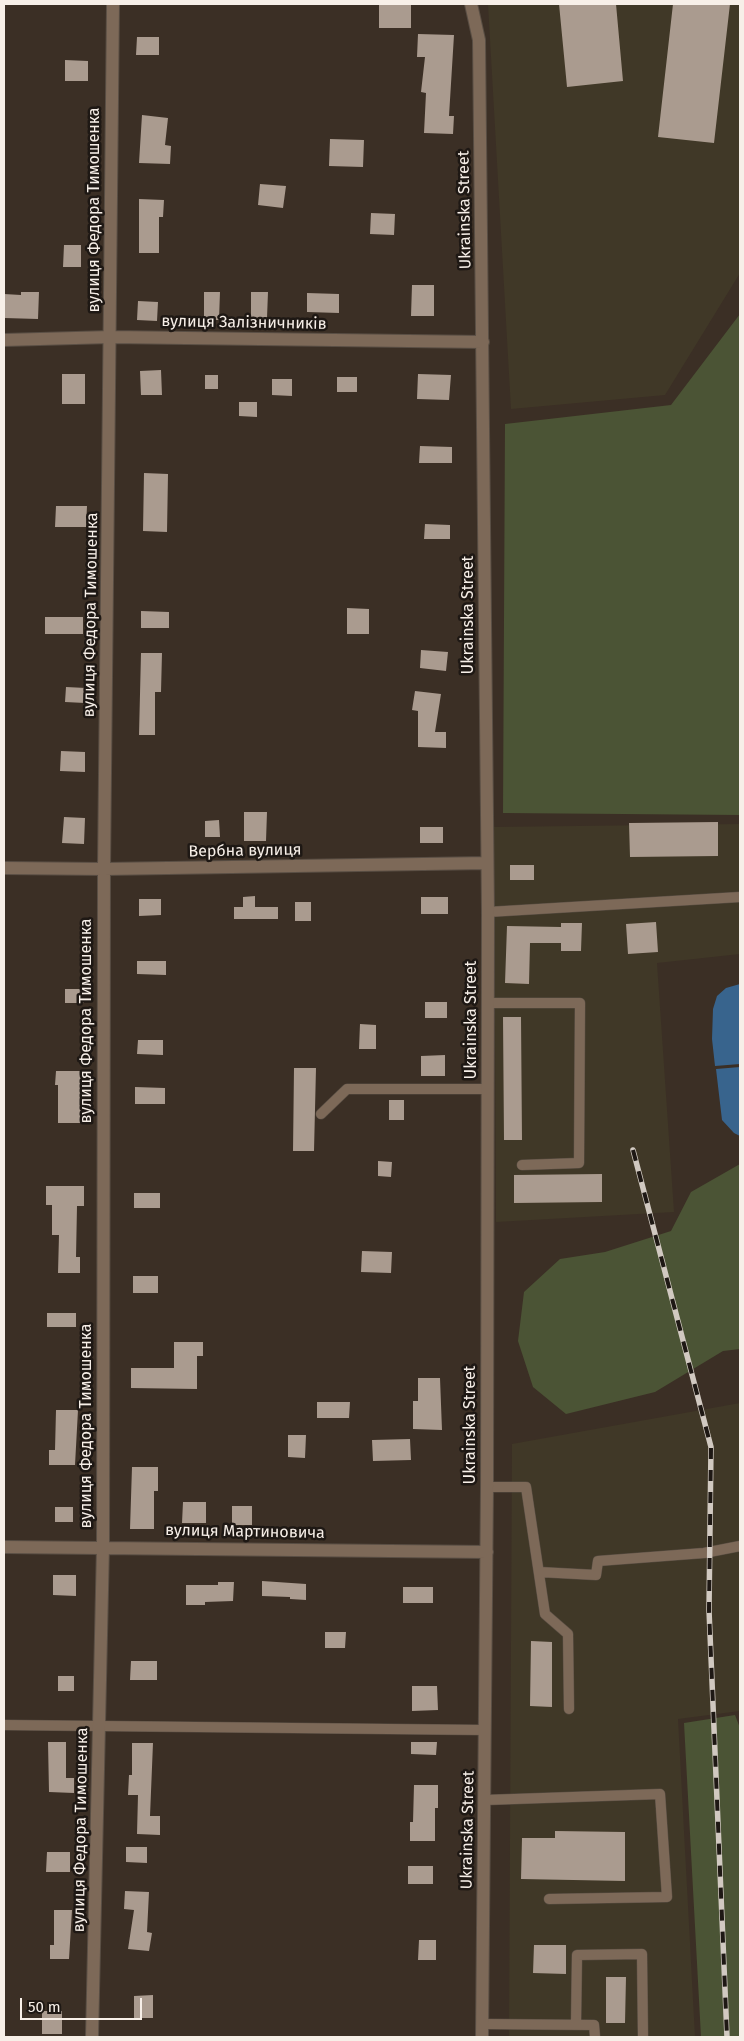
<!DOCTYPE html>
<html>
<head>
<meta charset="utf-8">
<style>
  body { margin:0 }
  #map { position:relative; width:744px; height:2041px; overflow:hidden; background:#3b2f25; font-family:"Fira Sans",sans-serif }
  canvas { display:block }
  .frame { position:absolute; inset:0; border:5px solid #f7efe8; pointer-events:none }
  .scale { position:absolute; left:20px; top:1998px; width:122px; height:22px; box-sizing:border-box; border:2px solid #f7efe8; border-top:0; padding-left:6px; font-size:15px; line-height:18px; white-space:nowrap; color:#f7efe8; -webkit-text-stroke:4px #1e1814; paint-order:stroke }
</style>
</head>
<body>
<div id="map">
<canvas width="744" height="2041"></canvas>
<div class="frame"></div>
<div class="scale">50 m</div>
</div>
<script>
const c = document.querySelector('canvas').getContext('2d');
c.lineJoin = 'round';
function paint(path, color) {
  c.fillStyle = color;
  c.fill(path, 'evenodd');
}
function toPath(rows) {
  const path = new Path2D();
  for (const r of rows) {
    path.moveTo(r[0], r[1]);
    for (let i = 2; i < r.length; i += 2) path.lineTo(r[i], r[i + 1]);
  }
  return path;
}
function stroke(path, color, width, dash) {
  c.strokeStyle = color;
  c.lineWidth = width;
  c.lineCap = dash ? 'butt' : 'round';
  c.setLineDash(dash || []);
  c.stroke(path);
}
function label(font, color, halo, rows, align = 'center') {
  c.font = font + ' "Fira Sans",sans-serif';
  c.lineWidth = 5;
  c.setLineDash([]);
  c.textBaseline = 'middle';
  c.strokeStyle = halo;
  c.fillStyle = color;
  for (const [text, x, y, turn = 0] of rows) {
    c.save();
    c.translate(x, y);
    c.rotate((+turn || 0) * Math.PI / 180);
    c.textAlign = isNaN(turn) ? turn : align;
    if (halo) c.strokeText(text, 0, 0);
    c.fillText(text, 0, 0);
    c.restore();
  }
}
paint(toPath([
  [488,4,740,4,740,273,665,395,511,409],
  [740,824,740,954,657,963,674,1212,496,1222,494,827],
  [740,1403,740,1711,678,1719,695,2037,509,2037,512,1444]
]), '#403827');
paint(toPath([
  [740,314,740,815,503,813,505,424,671,405],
  [740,1164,740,1349,723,1351,655,1392,566,1414,533,1387,518,1341,524,1292,560,1259,605,1252,671,1231,691,1192],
  [735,1715,740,1728,740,2037,701,2037,684,1723]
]), '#4b5435');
paint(toPath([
  [740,984,740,1064,715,1066,712,1039,713,1009,717,996,726,988],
  [740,1067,740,1136,734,1133,722,1120,716,1069]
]), '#38648d');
paint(toPath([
  [379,4,411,4,411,28,379,28],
  [559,4,616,4,623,81,567,87],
  [673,4,730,4,714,143,658,137],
  [418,34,454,35,449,116,454,116,453,134,424,133,426,93,421,92,425,57,417,57],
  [137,37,159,37,159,55,136,55],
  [65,60,88,61,88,81,65,81],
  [142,115,168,118,165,145,171,146,170,164,139,163],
  [330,139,364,140,363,167,329,166],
  [260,184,286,186,283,208,258,205],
  [139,199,164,200,163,217,159,217,159,253,139,253],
  [371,213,395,214,394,235,370,234],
  [64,245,81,245,81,267,63,267],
  [412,285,434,285,434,316,411,316],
  [21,292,39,292,38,319,4,318,4,294,21,295],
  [204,292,220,292,219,320,204,320],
  [251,292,268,292,267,318,251,318],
  [307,293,339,294,339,313,307,312],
  [138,301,158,302,157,321,137,320],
  [161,370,162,395,141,395,140,371],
  [62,374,85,374,85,404,62,404],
  [418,374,451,375,449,400,417,399],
  [205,375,218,375,218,389,205,389],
  [337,377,357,377,357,392,337,392],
  [272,379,292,379,292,396,272,395],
  [239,402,257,402,257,417,239,416],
  [420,446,452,447,452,463,419,463],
  [144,473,168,474,167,532,143,531],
  [56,506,87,506,86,527,55,527],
  [425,524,450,525,450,539,424,539],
  [347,608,369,609,369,634,347,634],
  [141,611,169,612,169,628,141,628],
  [45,617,83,617,83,634,45,634],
  [421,650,448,652,446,671,420,668],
  [141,653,162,653,161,692,155,692,155,735,139,735],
  [66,687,86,688,85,703,65,702],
  [415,691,441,694,435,732,446,732,446,748,418,747,418,711,412,710],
  [61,751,85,752,85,772,60,771],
  [244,812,267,812,266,841,244,841],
  [64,817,85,818,84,844,62,843],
  [219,820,220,837,205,837,205,821],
  [718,822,718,856,630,857,629,823],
  [420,827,443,827,443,843,420,843],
  [510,865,534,865,534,880,510,880],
  [255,896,255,907,278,907,278,919,234,919,234,907,243,907,243,897],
  [421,897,448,897,448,914,421,914],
  [139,899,161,899,161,915,139,916],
  [295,902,311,902,311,921,295,921],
  [656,922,658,952,628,954,626,924],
  [561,923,582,923,581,951,561,951,561,943,530,943,529,984,505,983,507,926,561,927],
  [137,961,166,961,166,975,137,974],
  [65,989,84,989,84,1003,65,1003],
  [425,1002,447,1002,447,1018,425,1018],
  [503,1017,521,1017,522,1140,504,1140],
  [360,1024,376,1025,376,1049,359,1049],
  [138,1040,163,1040,163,1055,137,1054],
  [445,1055,445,1076,421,1076,421,1056],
  [294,1068,316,1068,314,1151,293,1151],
  [56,1071,82,1071,81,1123,58,1123,58,1085,55,1085],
  [135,1087,165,1088,165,1104,135,1104],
  [389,1100,404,1100,404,1120,389,1120],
  [378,1161,392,1162,391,1177,378,1176],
  [602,1174,602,1202,514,1203,514,1175],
  [46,1186,84,1186,84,1206,77,1206,76,1257,80,1257,80,1273,58,1273,59,1235,52,1235,52,1205,46,1205],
  [134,1193,160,1193,160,1208,134,1208],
  [362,1251,392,1252,391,1273,361,1272],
  [133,1276,158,1276,158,1293,133,1293],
  [47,1313,76,1313,76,1327,47,1327],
  [174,1342,203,1342,203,1356,197,1356,197,1389,131,1388,131,1368,174,1368],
  [418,1378,440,1378,442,1430,413,1429,413,1401,418,1401],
  [317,1402,350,1402,349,1418,317,1418],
  [56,1410,78,1410,75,1465,49,1465,49,1450,55,1450],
  [288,1435,306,1435,305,1458,288,1457],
  [410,1439,411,1460,373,1461,372,1440],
  [132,1467,158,1467,158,1491,154,1491,154,1529,130,1529],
  [183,1502,206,1502,206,1523,182,1523],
  [232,1506,252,1506,252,1525,232,1525],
  [55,1507,73,1507,73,1522,55,1522],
  [53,1575,76,1575,76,1596,53,1595],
  [262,1581,306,1584,306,1600,290,1599,290,1597,262,1596],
  [218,1582,234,1582,233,1601,205,1602,205,1605,186,1605,186,1585,218,1585],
  [403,1587,433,1587,433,1603,403,1603],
  [325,1632,346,1632,345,1648,325,1648],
  [531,1641,552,1642,552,1707,530,1706],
  [131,1661,157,1661,157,1680,130,1680],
  [58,1676,74,1676,74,1691,58,1691],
  [412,1686,437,1686,438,1710,412,1711],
  [48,1742,66,1742,66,1778,74,1778,74,1793,49,1792],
  [411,1742,437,1742,436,1755,411,1754],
  [132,1743,153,1743,150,1816,160,1816,160,1835,137,1834,138,1795,128,1795,129,1775,132,1775],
  [414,1785,438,1785,438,1808,435,1808,435,1841,410,1841,410,1822,413,1822],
  [555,1831,625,1832,625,1881,521,1879,522,1838,555,1838],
  [126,1847,147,1847,147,1863,126,1862],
  [47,1852,70,1852,70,1872,46,1872],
  [408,1866,433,1866,433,1884,408,1884],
  [125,1891,149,1892,147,1932,152,1933,149,1951,128,1949,134,1910,124,1909],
  [54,1910,72,1910,69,1959,50,1959,50,1945,54,1945],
  [419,1940,436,1940,436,1960,418,1960],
  [534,1945,566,1945,566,1974,533,1973],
  [606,1977,626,1977,625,2023,606,2023],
  [153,1995,153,2018,134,2018,134,1996],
  [42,2011,62,2011,62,2034,42,2034]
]), '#aa9b8f');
const service = toPath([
  [488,912,740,897],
  [488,1003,580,1003,579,1163,522,1165],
  [321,1114,347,1089,488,1089],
  [487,1487,526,1487,545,1614,568,1634,569,1709],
  [539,1572,596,1575,598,1561,704,1553,740,1546],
  [4,1725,485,1730],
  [485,1800,660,1794,667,1897,549,1899],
  [482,2024,594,2025,595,2037],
  [576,2024,577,1955,642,1954,643,2037]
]);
const minor = toPath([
  [471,4,479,40,488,912,487,1487,482,2037],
  [4,340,111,337,483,342],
  [4,868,104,869,487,863],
  [4,1547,487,1552],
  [92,2037,103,1546,104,869,113,4]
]);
stroke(service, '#594e44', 11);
stroke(minor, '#594e44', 14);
stroke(service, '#7d6958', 10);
stroke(minor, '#7d6958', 12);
const rail = toPath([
  [633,1150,711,1447,709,1610,727,2037]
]);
stroke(rail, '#d1c9c1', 5.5);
stroke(rail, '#1e1814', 4, [11]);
label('16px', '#f7efe8', '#1e1814', [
  ["вулиця Федора Тимошенка",95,210,-90],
  ["Ukrainska Street",465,210,-91],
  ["вулиця Залізничників",244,323,1],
  ["вулиця Федора Тимошенка",91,615,-89],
  ["Ukrainska Street",469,615,-90],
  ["Вербна вулиця",245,851,-1],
  ["Ukrainska Street",472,1020,-90],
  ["вулиця Федора Тимошенка",87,1021,-90],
  ["Ukrainska Street",471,1425,-90],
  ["вулиця Федора Тимошенка",87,1426,-90],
  ["вулиця Мартиновича",245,1532,1],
  ["вулиця Федора Тимошенка",81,1830,-89],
  ["Ukrainska Street",468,1830,-89]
]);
</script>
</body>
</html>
